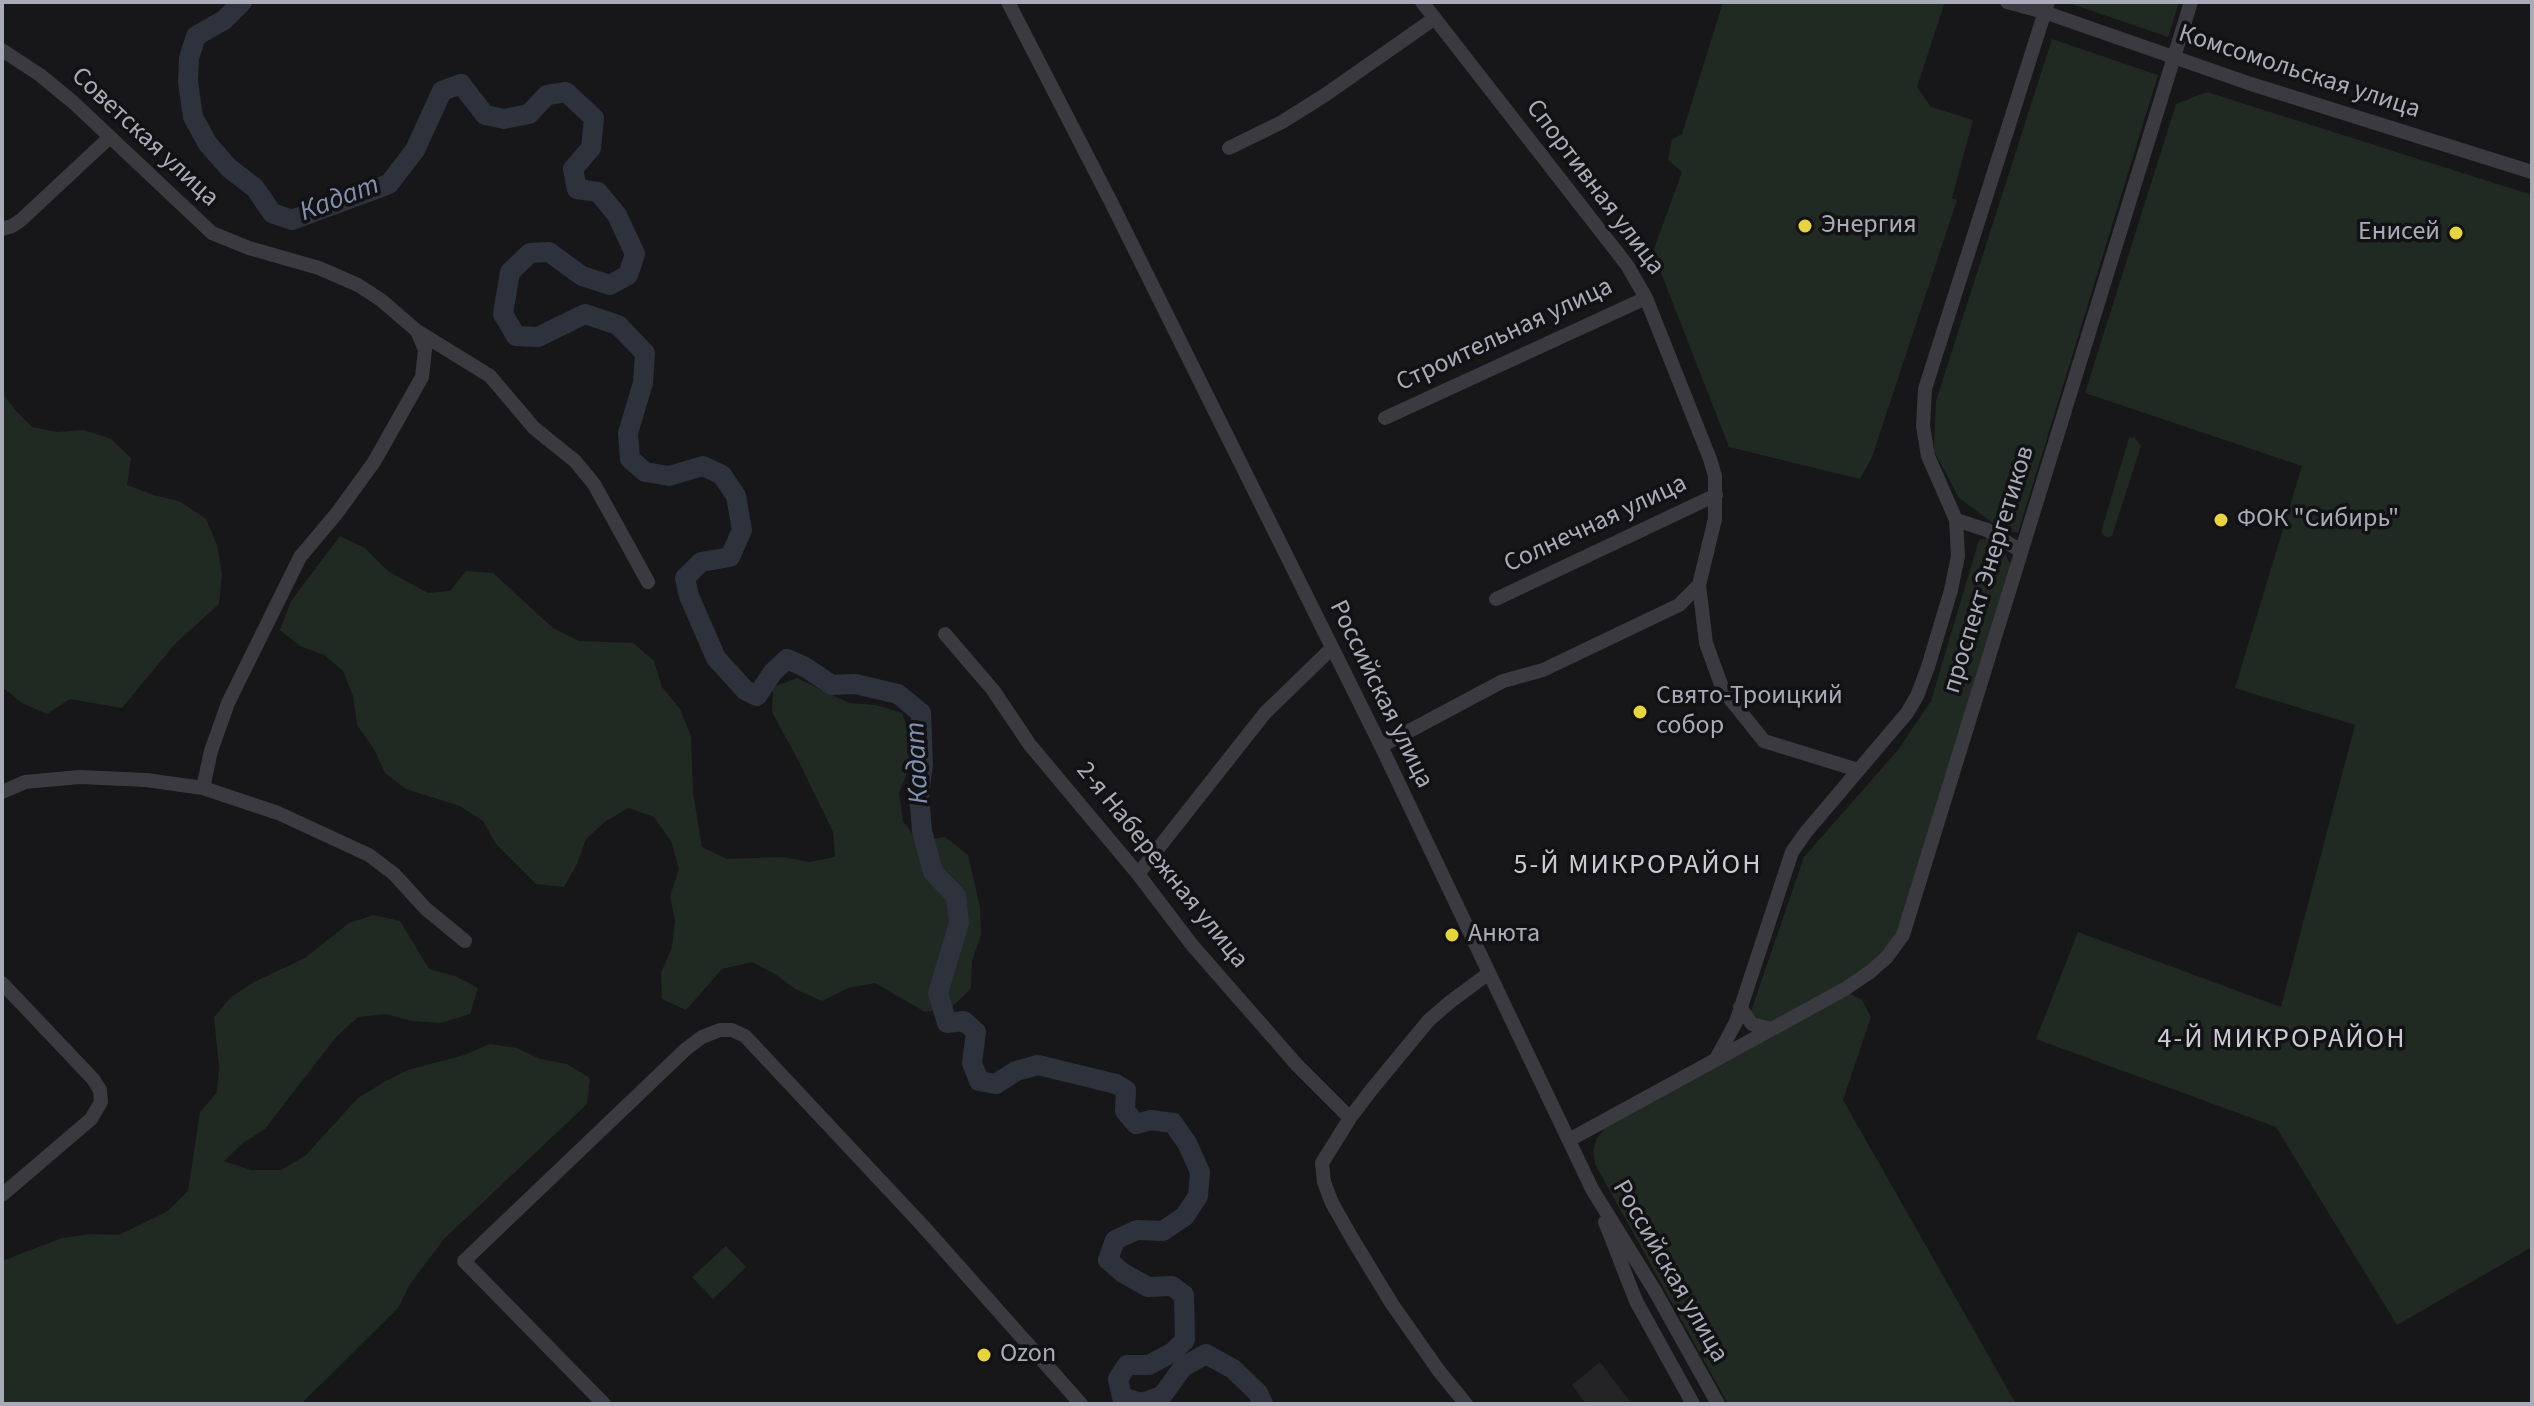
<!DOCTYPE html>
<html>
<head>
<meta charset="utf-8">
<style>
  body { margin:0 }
  #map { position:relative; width:2534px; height:1406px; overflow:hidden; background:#171719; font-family:"Source Sans 3",sans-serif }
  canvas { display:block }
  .frame { position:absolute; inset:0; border:4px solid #aaabb8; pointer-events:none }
</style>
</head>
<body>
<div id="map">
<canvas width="2534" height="1406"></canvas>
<div class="frame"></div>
</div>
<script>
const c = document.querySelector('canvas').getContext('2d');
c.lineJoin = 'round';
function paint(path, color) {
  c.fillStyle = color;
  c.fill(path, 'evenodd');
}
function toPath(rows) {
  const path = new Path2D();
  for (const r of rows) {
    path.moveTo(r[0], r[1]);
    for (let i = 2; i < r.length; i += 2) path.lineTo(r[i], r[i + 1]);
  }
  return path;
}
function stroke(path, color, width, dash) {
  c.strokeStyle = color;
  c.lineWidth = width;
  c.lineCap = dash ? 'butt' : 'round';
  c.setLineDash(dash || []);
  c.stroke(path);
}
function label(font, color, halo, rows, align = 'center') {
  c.font = font + ' "Source Sans 3",sans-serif';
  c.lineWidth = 7;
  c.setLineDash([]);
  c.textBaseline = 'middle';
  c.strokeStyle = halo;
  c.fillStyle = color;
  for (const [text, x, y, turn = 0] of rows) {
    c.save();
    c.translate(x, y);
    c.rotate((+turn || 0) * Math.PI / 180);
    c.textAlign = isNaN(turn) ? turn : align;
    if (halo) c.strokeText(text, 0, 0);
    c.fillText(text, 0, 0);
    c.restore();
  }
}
paint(toPath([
  [1600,1362,1632,1404,1586,1404,1572,1385]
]), '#242326');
paint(toPath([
  [1723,2,1945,2,1917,87,1931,107,1973,120,1952,198,1957,200,1872,457,1860,479,1729,447,1653,252,1682,172,1668,160,1672,139,1682,134],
  [2066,2,2179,2,2168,37],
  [2052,39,2158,75,2018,533,2002,530,1959,498,1934,451,1936,401],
  [2207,92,2532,195,2532,1247,2397,1325,2276,1127,2036,1039,2078,932,2281,1007,2355,725,2235,688,2302,466,2085,393,2176,104],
  [2,392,14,409,32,427,57,432,84,430,111,439,131,458,127,485,154,495,181,502,206,519,217,545,222,574,219,604,175,644,122,708,70,699,47,714,22,703,2,687],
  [2134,437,2141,446,2112,536,2107,538,2101,532,2129,438],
  [340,536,365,548,388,571,428,593,450,591,466,571,493,573,553,628,579,641,633,643,654,661,662,687,680,709,691,736,693,793,702,847,727,859,784,857,809,862,835,857,833,832,799,762,772,712,773,687,797,678,849,703,876,705,902,713,911,740,909,768,899,793,903,821,918,842,945,837,968,855,980,907,981,935,972,961,971,988,952,1007,925,1012,875,983,848,988,822,1001,795,989,775,974,752,962,722,969,686,1010,662,999,661,973,672,947,675,921,670,896,679,869,671,841,654,817,629,808,606,821,586,839,577,864,564,887,536,884,496,844,483,821,460,806,406,789,385,773,374,749,357,725,353,696,343,671,324,655,300,646,280,630,291,601],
  [1988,539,2005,553,2010,564,1898,934,1879,958,1863,971,1770,1024,1757,1018,1751,1011,1804,857,1898,750,1931,701,1979,540],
  [374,915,400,921,429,969,455,976,478,988,470,1014,441,1023,412,1021,385,1014,358,1017,336,1037,265,1129,243,1143,224,1161,251,1170,281,1170,305,1156,358,1098,384,1082,408,1070,464,1055,490,1044,517,1048,540,1059,567,1064,590,1078,587,1104,444,1239,410,1284,398,1308,301,1404,2,1404,2,1261,62,1238,91,1234,119,1235,168,1211,188,1191,200,1112,217,1092,219,1067,214,1017,231,997,254,982,305,958,349,923],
  [1848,993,1862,1000,1871,1017,1843,1100,2016,1404,1728,1404,1595,1164,1593,1150,1597,1138,1607,1126],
  [726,1246,746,1267,713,1299,692,1277]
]), '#212923');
stroke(toPath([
  [242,2,224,20,196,36,189,58,188,82,193,117,208,144,229,168,255,188,272,213,292,220,389,184,415,150,442,91,461,84,485,115,504,119,529,114,547,95,566,92,594,118,591,148,573,169,577,189,598,192,617,215,635,254,628,275,610,285,582,276,549,252,530,253,510,272,503,314,516,336,538,337,585,314,618,325,645,353,643,383,628,433,630,459,645,472,669,476,703,466,722,475,736,496,742,530,730,557,701,562,685,578,689,596,716,658,745,690,757,696,773,672,787,659,805,667,832,685,855,684,898,694,921,713,923,764,919,796,922,831,933,872,956,896,959,923,938,993,947,1023,964,1021,976,1032,972,1063,979,1081,996,1084,1016,1071,1038,1065,1116,1084,1126,1090,1125,1111,1136,1124,1151,1120,1173,1123,1187,1143,1200,1172,1198,1196,1185,1216,1163,1231,1137,1230,1115,1240,1108,1260,1123,1273,1148,1287,1172,1286,1184,1295,1185,1340,1173,1352,1149,1365,1127,1365,1118,1379,1122,1397,1142,1403,1162,1396,1183,1367,1206,1354,1233,1369,1258,1393,1263,1404]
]), '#2e323c', 20);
stroke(toPath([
  [1008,2,1111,202,1381,746,1592,1189,1655,1291,1718,1404],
  [2007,2,2044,12,2251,84,2532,172],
  [2,50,40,75,74,103,212,233,249,248,319,268,358,285,381,300,417,331,490,376,534,428,575,461,594,484,648,582],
  [1229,148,1282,122,1325,95,1435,18],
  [2,229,12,226,21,220,110,137],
  [1385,418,1646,298],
  [1956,520,1987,530,2021,551],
  [1699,585,1706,643,1723,690,1764,741,1858,770],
  [1496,599,1716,495],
  [945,634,993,690,1030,745,1138,874,1192,945,1297,1065,1350,1118],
  [1381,746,1503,681,1543,670,1679,605,1699,585,1715,519,1715,476,1710,459,1646,298,1627,265,1422,2],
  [203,788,211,751,228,703,300,557,337,513,374,462,422,377,425,350,417,331],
  [2,792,25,782,80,777,146,780,203,788,278,813,369,855,394,874,426,909,465,941],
  [1138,874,1265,713,1331,649],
  [2,983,93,1079,100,1090,101,1102,91,1119,2,1195],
  [1740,1007,1752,1024,1771,1029],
  [1716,1059,1736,1022,1792,852,1806,832,1907,713,1917,696,1928,667,1951,590,1958,556,1956,520,1928,456,1923,426,1925,389,2048,2],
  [1569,1140,1845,989,1870,972,1887,957,1903,935,2191,2],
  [1605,1222,1636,1301,1693,1404],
  [604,1404,464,1261,686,1049,702,1037,720,1030,732,1030,745,1036,923,1226,1081,1404],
  [1466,1404,1439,1371,1392,1304,1353,1240,1332,1203,1324,1182,1322,1163,1350,1118,1372,1089,1429,1020,1450,1002,1489,973]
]), '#3a3a40', 14);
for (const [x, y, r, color] of [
  [1805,226,8,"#e8d43f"],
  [2456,233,8,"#e8d43f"],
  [2221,520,8,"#e8d43f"],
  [1640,712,8,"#e8d43f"],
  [1452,935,8,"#e8d43f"],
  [984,1355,8,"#e8d43f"]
]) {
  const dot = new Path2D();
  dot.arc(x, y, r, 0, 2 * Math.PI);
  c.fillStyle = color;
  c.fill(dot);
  stroke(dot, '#121214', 3);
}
label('26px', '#aaabb8', '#121214', [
  ["Комсомольская улица",2299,73,18],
  ["Советская улица",144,138,43],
  ["Спортивная улица",1594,188,53],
  ["Строительная улица",1505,336,-25],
  ["Солнечная улица",1596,525,-25],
  ["проспект Энергетиков",1990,570,-73],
  ["Российская улица",1380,695,64],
  ["2-я Набережная улица",1161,866,51],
  ["Российская улица",1669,1272,60]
]);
label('26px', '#aaabb8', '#121214', [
  ["Энергия",1821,226],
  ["Енисей",2440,233,"right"],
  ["ФОК \"Сибирь\"",2237,520],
  ["Свято-Троицкий",1656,697],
  ["собор",1656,727],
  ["Анюта",1468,935],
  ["Ozon",1000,1355]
], 'left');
label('italic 28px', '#8391b1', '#121214', [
  ["Кадат",340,200,-21],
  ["Кадат",919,763,-93]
]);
c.letterSpacing = '2px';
label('28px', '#cacbd4', '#121214', [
  ["5-Й МИКРОРАЙОН",1638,867],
  ["4-Й МИКРОРАЙОН",2282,1041]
]);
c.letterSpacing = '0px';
</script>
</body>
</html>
